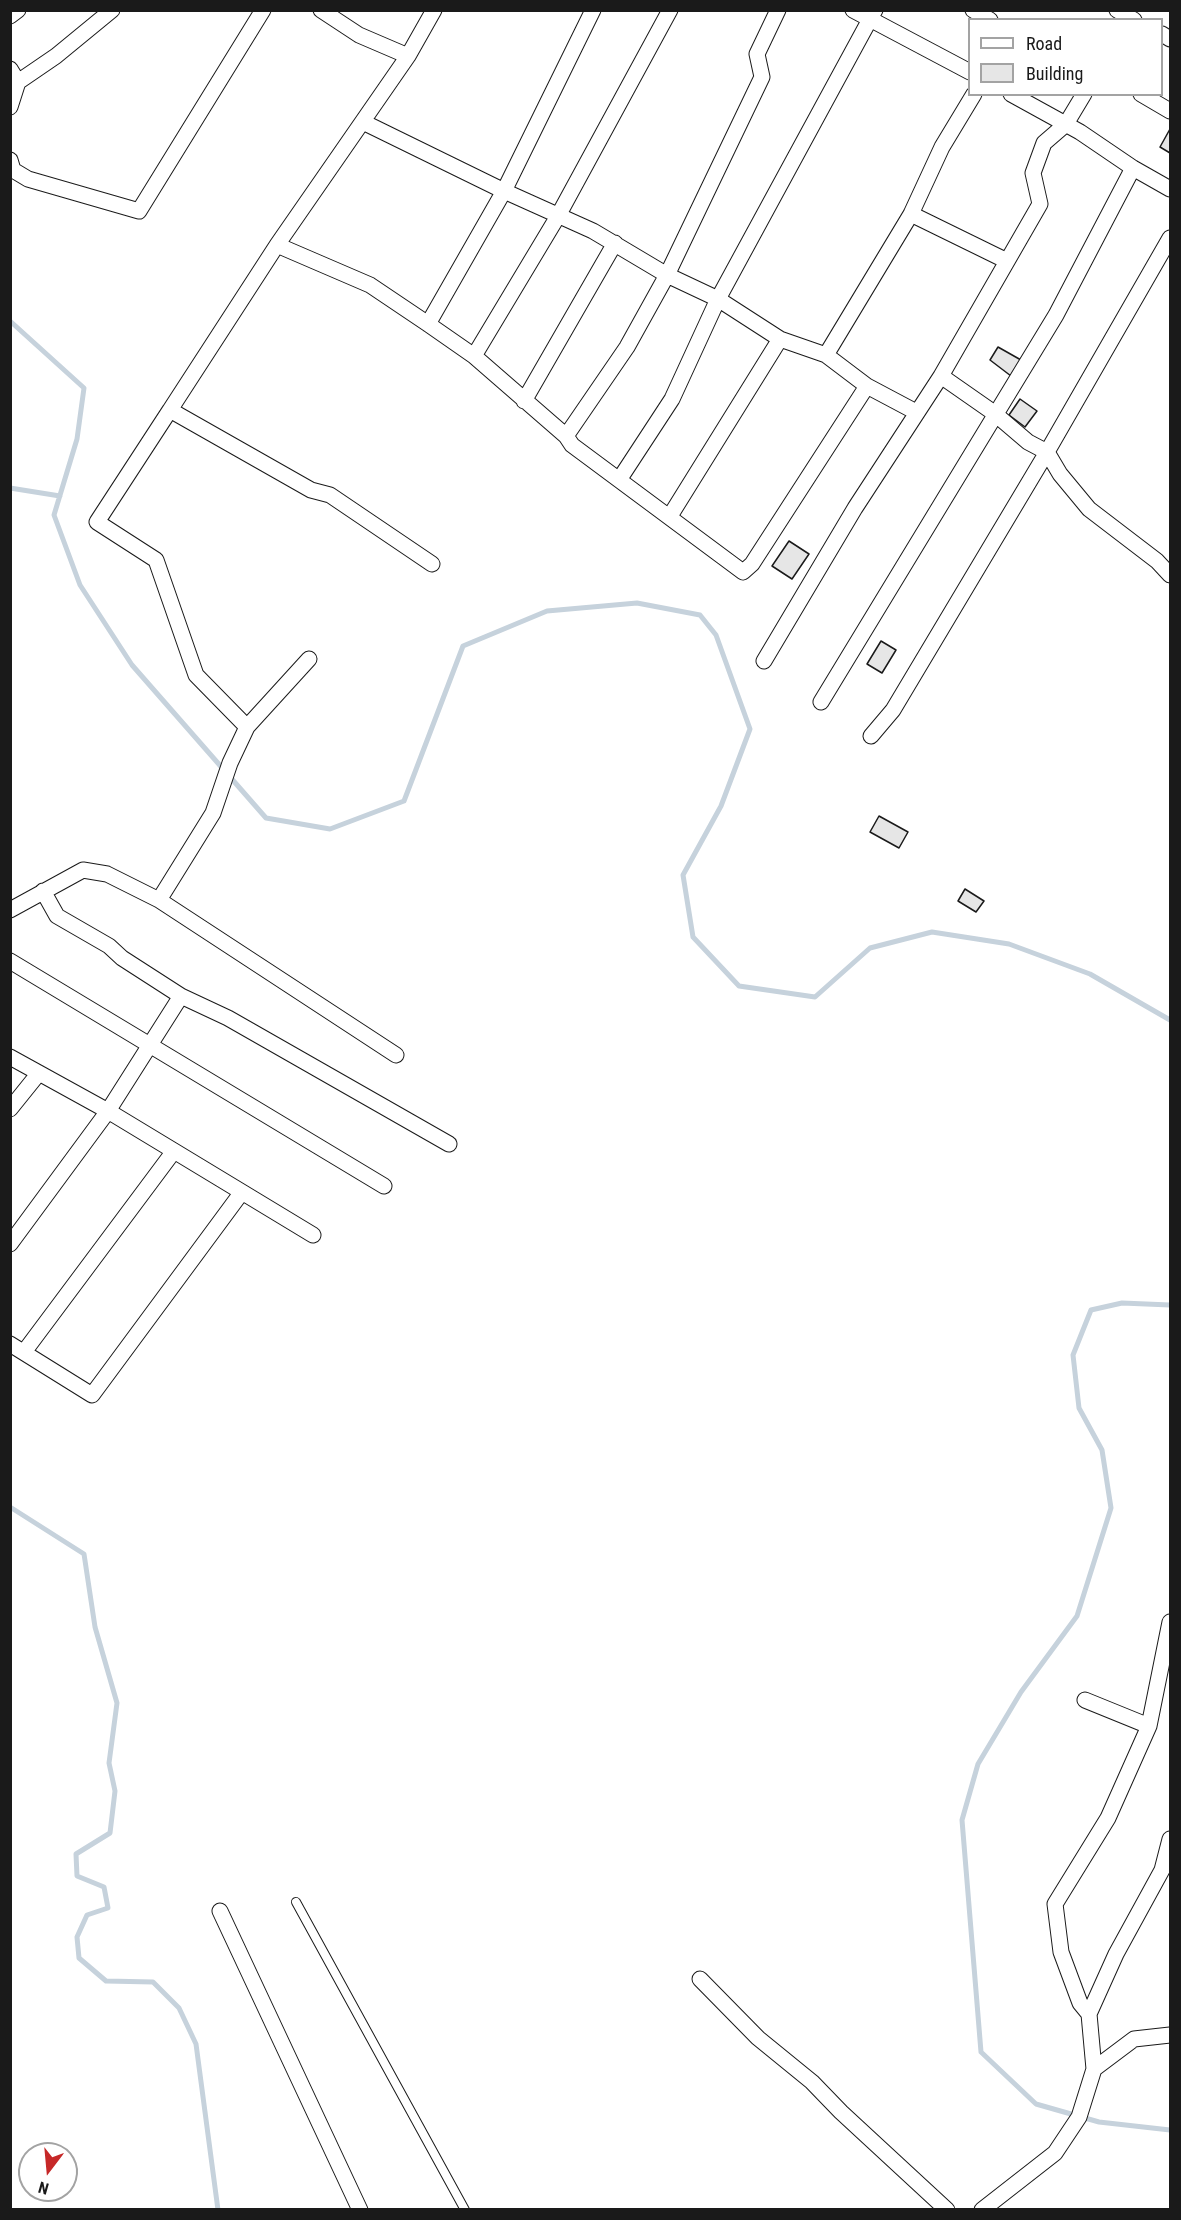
<!DOCTYPE html>
<html>
<head>
<meta charset="utf-8">
<style>
  body { margin:0 }
  #map { position:relative; width:1181px; height:2220px; overflow:hidden; background:#fff; font-family:"Roboto Condensed",sans-serif }
  canvas { display:block }
  .frame { position:absolute; inset:0; border:12px solid #1a1a1a; pointer-events:none }
  .legend { position:absolute; left:968px; top:18px; width:195px; height:78px; box-sizing:border-box; background:#fff; border:2px solid #a3a3a3; margin:0; padding:8px 10px; list-style:none; font-size:18px; color:#1a1a1a }
  .legend li { display:flex; align-items:center; gap:12px; height:30px }
  .legend b { width:30px; border:2px solid #a3a3a3 }
  .north { position:absolute; left:18px; top:2142px; width:60px; height:60px; box-sizing:border-box; background:#fff; border:2px solid #a3a3a3; border-radius:50%; rotate:196deg; font-size:16px; font-weight:700; line-height:24px; text-align:center; color:#1a1a1a }
  .north::after { content:''; display:block; margin:auto; width:21px; height:27px; background:#c62828; clip-path:polygon(50% 0,100% 100%,50% 72%,0 100%) }
</style>
</head>
<body>
<div id="map">
<canvas width="1181" height="2220"></canvas>
<div class="frame"></div>
<ul class="legend">
<li><b style="height:8px;background:#fff"></b>Road</li>
<li><b style="height:16px;background:#e6e6e6"></b>Building</li>
</ul>
<div class="north">N</div>
</div>
<script>
const c = document.querySelector('canvas').getContext('2d');
c.lineJoin = 'round';
function toPath(rows) {
  const path = new Path2D();
  for (const r of rows) {
    path.moveTo(r[0], r[1]);
    for (let i = 2; i < r.length; i += 2) path.lineTo(r[i], r[i + 1]);
  }
  return path;
}
function stroke(path, color, width, dash) {
  c.strokeStyle = color;
  c.lineWidth = width;
  c.lineCap = dash ? 'butt' : 'round';
  c.setLineDash(dash || []);
  c.stroke(path);
}
function paint(path, color) {
  c.fillStyle = color;
  c.fill(path, 'evenodd');
}
stroke(toPath([
  [10,321,84,388,77,439,54,515,80,585,132,665,266,818,330,829,404,801,463,646,547,611,637,603,700,615,716,635,750,729,721,806,683,875,693,937,739,986,815,997,870,948,932,932,1009,944,1090,974,1170,1020],
  [10,488,60,496],
  [1170,1305,1122,1303,1091,1310,1073,1355,1079,1408,1102,1450,1111,1508,1077,1616,1021,1692,978,1764,962,1820,981,2052,1036,2104,1099,2122,1170,2130],
  [10,1507,84,1554,95,1627,117,1703,109,1763,115,1791,110,1833,76,1854,77,1876,104,1887,108,1908,87,1915,77,1937,79,1958,106,1981,153,1982,179,2008,196,2044,218,2210]
]), '#c6d2dc', 5);
const building = toPath([
  [1170,129,1170,153,1160,147,1170,129],
  [998,347,1021,360,1011,376,990,360,998,347],
  [1020,399,1037,411,1025,427,1009,415,1020,399],
  [789,541,809,554,792,579,772,566,789,541],
  [881,641,896,650,882,673,867,664,881,641],
  [879,816,908,832,899,848,870,832,879,816],
  [965,889,984,901,976,912,958,901,965,889]
]);
paint(building, '#e6e6e6');
stroke(building, '#1a1a1a', 1.5);
const lane = toPath([
  [296,1902,465,2210]
]);
const street = toPath([
  [321,10,359,35,408,56,434,10],
  [853,10,970,72],
  [973,10,990,20],
  [1117,10,1134,20],
  [10,16,18,10],
  [1162,34,1170,39],
  [408,56,277,245,170,410,311,490,330,495,432,564],
  [10,69,18,82,56,56,112,10],
  [1011,94,1080,132,1133,168,1170,189],
  [1084,94,1066,124,1044,143,1033,173,1040,204,941,376,994,413,1028,442,1047,452,1060,474,1089,509,1157,561,1170,575],
  [1141,94,1170,111],
  [10,107,18,82],
  [363,122,504,191,593,231,667,275,718,299,875,10],
  [10,160,13,170,28,179,139,211,263,10],
  [911,214,1007,261],
  [277,245,370,285,428,324,474,356,566,436,572,445,743,572,752,564,867,386],
  [428,324,504,191,593,10],
  [826,355,911,214,942,147,974,94],
  [474,356,558,216,670,10],
  [524,401,615,243],
  [566,436,627,347,667,275,762,77,757,54,778,10],
  [619,480,672,399,718,299,780,339,826,355,867,386,916,412],
  [670,516,780,339],
  [764,661,855,508,941,376],
  [821,702,1056,315,1133,168],
  [247,727,309,659],
  [871,736,893,710,1047,452,1170,238],
  [43,891,57,916,109,946,122,958,181,996,228,1018,449,1144],
  [159,900,213,813,230,763,247,727,196,675,156,560,97,522,170,410],
  [10,910,83,870,107,874,159,900,396,1055],
  [10,961,384,1186],
  [10,1057,108,1111,313,1235],
  [10,1109,39,1073],
  [10,1244,108,1111,181,996],
  [10,1344,92,1395,242,1192],
  [24,1352,174,1151],
  [1085,1700,1149,1726],
  [220,1911,360,2210],
  [700,1979,758,2038,812,2082,841,2112,947,2210],
  [1089,2014,1080,2003,1061,1952,1055,1904,1108,1818,1149,1726,1170,1622],
  [1094,2069,1134,2039,1170,2035],
  [982,2210,1055,2153,1079,2117,1094,2069,1089,2014,1116,1954,1162,1870,1170,1839]
]);
stroke(lane, '#1a1a1a', 10);
stroke(street, '#1a1a1a', 17);
stroke(lane, '#fff', 8);
stroke(street, '#fff', 15);
</script>
</body>
</html>
